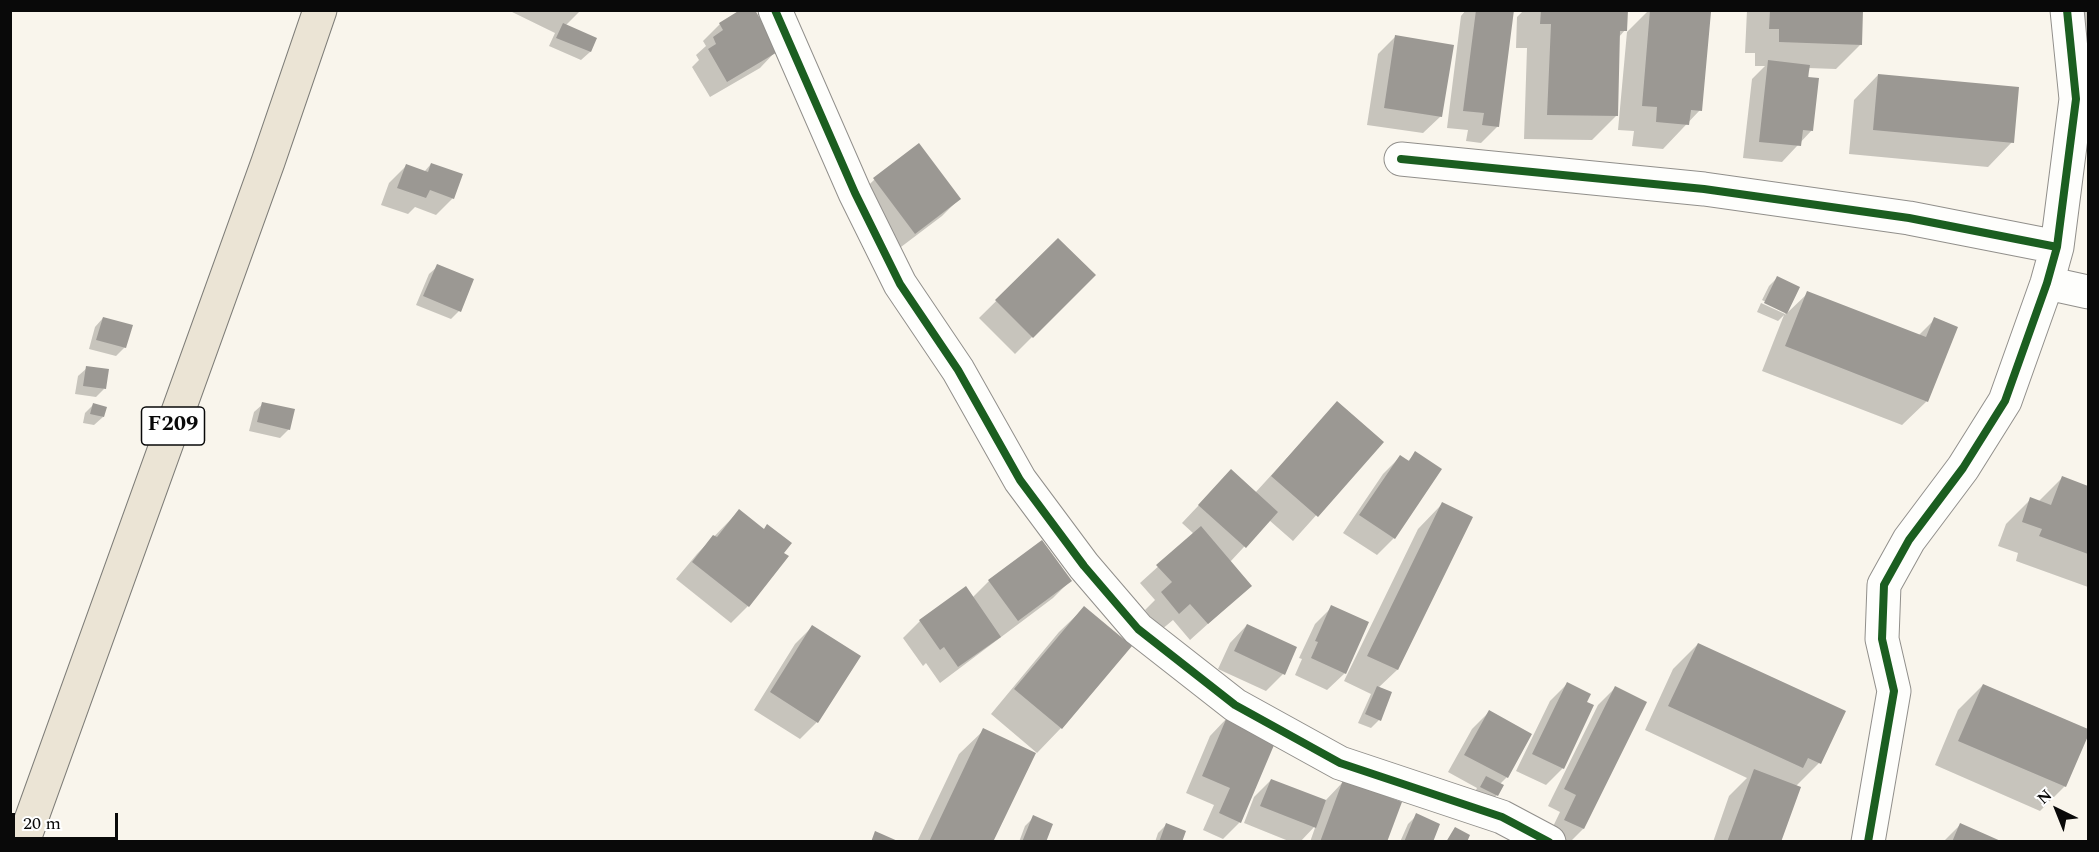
<!DOCTYPE html>
<html>
<head>
<meta charset="utf-8">
<style>
  body { margin:0 }
  #map { position:relative; width:2099px; height:852px; overflow:hidden; background:#f9f5ec; font-family:Spectral,serif }
  canvas { display:block }
  .frame { position:absolute; inset:0; border:12px solid #090909; pointer-events:none }
  .north { position:absolute; left:2027px; top:780px; width:60px; height:60px; -webkit-text-stroke:4px #fff; paint-order:stroke; rotate:317deg; font-size:16px; font-weight:700; line-height:24px; text-align:center; color:#090909 }
  .north::after { content:''; display:block; margin:auto; width:21px; height:27px; background:#090909; clip-path:polygon(50% 0,100% 100%,50% 72%,0 100%) }
  .scale { position:absolute; left:12px; top:813px; width:106px; height:27px; box-sizing:border-box; border:3px solid #090909; border-top:0; padding-left:8px; font-size:18px; line-height:21px; white-space:nowrap; color:#090909; -webkit-text-stroke:4px #fff; paint-order:stroke }
</style>
</head>
<body>
<div id="map">
<canvas width="2099" height="852"></canvas>
<div class="frame"></div>
<div class="north">N</div>
<div class="scale">20 m</div>
</div>
<script>
const c = document.querySelector('canvas').getContext('2d');
c.lineJoin = 'round';
function paint(path, color) {
  c.fillStyle = color;
  c.fill(path, 'evenodd');
}
function toPath(rows) {
  const path = new Path2D();
  for (const r of rows) {
    path.moveTo(r[0], r[1]);
    for (let i = 2; i < r.length; i += 2) path.lineTo(r[i], r[i + 1]);
  }
  return path;
}
function stroke(path, color, width, dash) {
  c.strokeStyle = color;
  c.lineWidth = width;
  c.lineCap = dash ? 'butt' : 'round';
  c.setLineDash(dash || []);
  c.stroke(path);
}
function label(font, color, halo, rows, align = 'center') {
  c.font = font + ' Spectral,serif';
  c.lineWidth = 6;
  c.setLineDash([]);
  c.textBaseline = 'middle';
  c.strokeStyle = halo;
  c.fillStyle = color;
  for (const [text, x, y, turn = 0] of rows) {
    c.save();
    c.translate(x, y);
    c.rotate((+turn || 0) * Math.PI / 180);
    c.textAlign = isNaN(turn) ? turn : align;
    if (halo) c.strokeText(text, 0, 0);
    c.fillText(text, 0, 0);
    c.restore();
  }
}
paint(toPath([
  [508,10,581,10,566,25,595,38,590,52,581,60,549,46,555,33],
  [1466,10,1513,10,1498,126,1481,143,1466,141,1468,130,1447,128,1461,16],
  [1524,10,1626,10,1625,30,1619,37,1616,116,1592,140,1524,139,1527,48,1516,48,1517,17],
  [1649,10,1709,13,1700,110,1663,149,1632,146,1634,131,1618,130,1627,32],
  [1747,10,1862,10,1860,45,1836,69,1808,68,1812,130,1782,162,1743,158,1752,79,1765,66,1755,66,1755,53,1745,53],
  [2081,10,2088,10,2088,64],
  [720,24,777,50,760,68,710,97,692,67,699,60,696,55,706,46,703,41],
  [1395,37,1441,116,1423,133,1367,125,1378,54],
  [1878,75,2012,142,1988,167,1849,154,1854,100],
  [919,145,959,199,942,216,897,250,857,196,874,180],
  [431,164,453,198,436,215,415,207,408,214,381,205,389,183,406,166,424,172],
  [1058,240,1094,275,1015,354,979,318],
  [438,266,459,311,451,319,416,305,429,274],
  [1777,278,1798,287,1785,315,1808,293,1918,336,1935,319,1927,401,1902,425,1762,371,1784,315,1778,321,1757,312,1761,303,1785,314,1785,311,1762,300,1769,286],
  [103,318,125,347,116,356,89,349,95,327],
  [87,368,104,389,96,397,75,394,78,376],
  [1337,403,1382,442,1293,541,1269,520,1230,562,1250,586,1190,640,1173,620,1161,630,1145,610,1155,600,1140,583,1194,534,1182,523,1231,471,1255,493],
  [263,404,289,429,280,438,249,431,254,412],
  [93,405,103,417,94,425,83,423,85,413],
  [1416,453,1440,469,1394,538,1377,555,1343,533,1383,474,1400,457,1407,462],
  [2062,478,2088,488,2088,587,2016,561,2018,553,1998,546,2006,524,2031,499,2038,502],
  [1442,504,1471,518,1397,670,1378,688,1379,720,1371,728,1358,723,1371,694,1344,681,1418,529],
  [739,511,748,606,731,623,676,579,697,554],
  [989,581,1070,581,1053,598,940,683,926,663,923,666,903,638,920,621,972,598],
  [1332,607,1345,673,1327,690,1295,675,1302,659,1299,658,1315,624],
  [1084,608,1130,646,1061,728,1037,753,991,714,1059,632],
  [1247,625,1283,674,1266,691,1218,669,1230,643],
  [812,627,817,722,800,739,754,710,795,644],
  [1698,644,1844,712,1819,763,1796,786,1779,842,1713,842,1729,796,1747,778,1645,730,1673,669],
  [1567,684,1563,768,1546,785,1516,771,1550,701],
  [1983,685,2088,730,2065,786,2040,811,1935,765,1958,710],
  [1615,688,1645,702,1583,829,1570,842,1558,842,1548,837,1560,812,1548,806,1598,705],
  [1489,712,1507,777,1499,785,1497,795,1488,804,1473,796,1477,788,1448,772,1472,729],
  [1227,718,1240,822,1223,839,1203,830,1214,805,1186,793,1210,736],
  [984,730,991,842,917,842,959,754],
  [1271,780,1325,801,1343,782,1385,842,1310,842,1316,825,1300,842,1291,842,1244,823,1254,797],
  [1417,815,1431,842,1400,842,1408,824],
  [1034,817,1044,842,1019,842,1025,826],
  [1166,825,1180,842,1155,842,1158,833],
  [1960,825,1999,842,1943,842]
]), '#0003');
paint(toPath([
  [740,10,755,10,779,51,727,82,708,49,716,44,713,37,723,30,719,23],
  [1476,10,1514,10,1499,127,1482,125,1484,113,1463,111],
  [1541,10,1628,10,1627,31,1620,31,1618,116,1547,115,1551,24,1540,24],
  [1650,10,1711,12,1702,111,1691,110,1689,125,1656,122,1657,107,1642,106],
  [1770,10,1863,10,1862,45,1779,42,1779,29,1769,29],
  [563,23,597,38,591,52,556,38],
  [1395,35,1454,45,1442,117,1384,108],
  [1768,60,1810,65,1808,77,1819,78,1813,131,1803,130,1801,146,1759,142],
  [1878,74,2019,87,2014,143,1873,130],
  [919,143,961,199,915,234,873,178],
  [431,163,463,174,454,199,430,190,426,198,397,188,406,164,428,172],
  [1058,238,1096,275,1033,338,995,300],
  [437,264,474,279,461,312,423,296],
  [1777,276,1800,287,1787,314,1764,303],
  [1807,291,1926,337,1934,317,1958,327,1928,402,1785,346],
  [103,317,133,325,126,348,96,340],
  [86,366,109,369,106,389,83,386],
  [1337,401,1384,442,1318,517,1271,476],
  [262,402,295,409,290,430,257,422],
  [93,403,107,407,104,417,90,414],
  [1415,451,1442,469,1395,539,1359,515,1400,455,1409,461],
  [1231,469,1278,512,1246,548,1198,505],
  [2062,476,2088,486,2088,554,2039,536,2042,529,2022,522,2030,497,2051,505],
  [1442,502,1473,517,1398,670,1367,656],
  [739,509,764,529,767,524,792,543,784,553,789,556,749,607,692,562,713,535,717,537],
  [1201,526,1252,586,1208,624,1190,604,1179,614,1161,592,1172,582,1156,565],
  [1042,540,1072,581,1018,621,988,580],
  [966,586,1001,637,958,667,944,647,940,650,919,620],
  [1331,605,1369,622,1346,674,1311,658,1318,642,1315,641],
  [1084,606,1132,646,1062,729,1014,689],
  [1247,624,1297,647,1285,675,1234,651],
  [812,625,861,656,818,723,770,692],
  [1698,643,1846,711,1821,764,1808,758,1803,768,1668,706],
  [1567,682,1591,694,1587,702,1594,705,1564,769,1532,754],
  [1983,684,2088,729,2088,736,2066,787,1958,741],
  [1377,686,1392,692,1381,721,1365,714],
  [1615,686,1647,702,1584,829,1564,820,1576,795,1564,789],
  [1489,710,1532,734,1508,778,1464,755],
  [1227,717,1277,738,1241,823,1219,813,1230,788,1202,776],
  [983,728,1036,753,993,842,929,842],
  [1754,769,1801,787,1781,842,1727,842],
  [1486,776,1504,785,1498,796,1480,787],
  [1271,779,1326,800,1316,828,1260,806],
  [1343,780,1402,802,1387,842,1320,842],
  [1416,813,1440,824,1433,842,1404,842],
  [1033,815,1053,824,1046,842,1022,842],
  [1166,823,1186,831,1182,842,1159,842],
  [1960,823,2003,842,1952,842],
  [1455,827,1470,835,1467,842,1446,842],
  [875,831,900,842,871,842]
]), '#9b9893');
const street = toPath([
  [775,10,855,193,900,284,958,370,1020,480,1084,566,1138,629,1235,705,1340,763,1502,817,1549,842],
  [1401,159,1704,189,1909,218,2057,247],
  [2047,283,2088,292],
  [1868,842,1894,691,1882,639,1884,585,1909,540,1963,468,2005,401,2047,283,2057,247,2076,99,2067,10]
]);
const primary = toPath([
  [23,842,268,162,320,10]
]);
stroke(street, '#918f8b', 35);
stroke(primary, '#7e7d78', 35);
stroke(street, '#fefefc', 33);
stroke(primary, '#ebe4d5', 33);
stroke(toPath([
  [775,10,855,193,900,284,958,370,1020,480,1084,566,1138,629,1235,705,1340,763,1502,817,1549,842],
  [1401,159,1704,189,1909,218,2057,247],
  [1868,842,1894,691,1882,639,1884,585,1909,540,1963,468,2005,401,2047,283,2057,247,2076,99,2067,10]
]), '#1b5e20', 8);
for (const [x, y, w] of [
  [173,426,63]
]) {
  const box = new Path2D();
  box.roundRect(x - w / 2, y - 19, w, 38, 4.5);
  c.fillStyle = '#fff';
  c.fill(box);
  stroke(box, '#090909', 1.5);
}
label('bold 22px', '#090909', null, [
  ["F209",173,426]
]);
</script>
</body>
</html>
